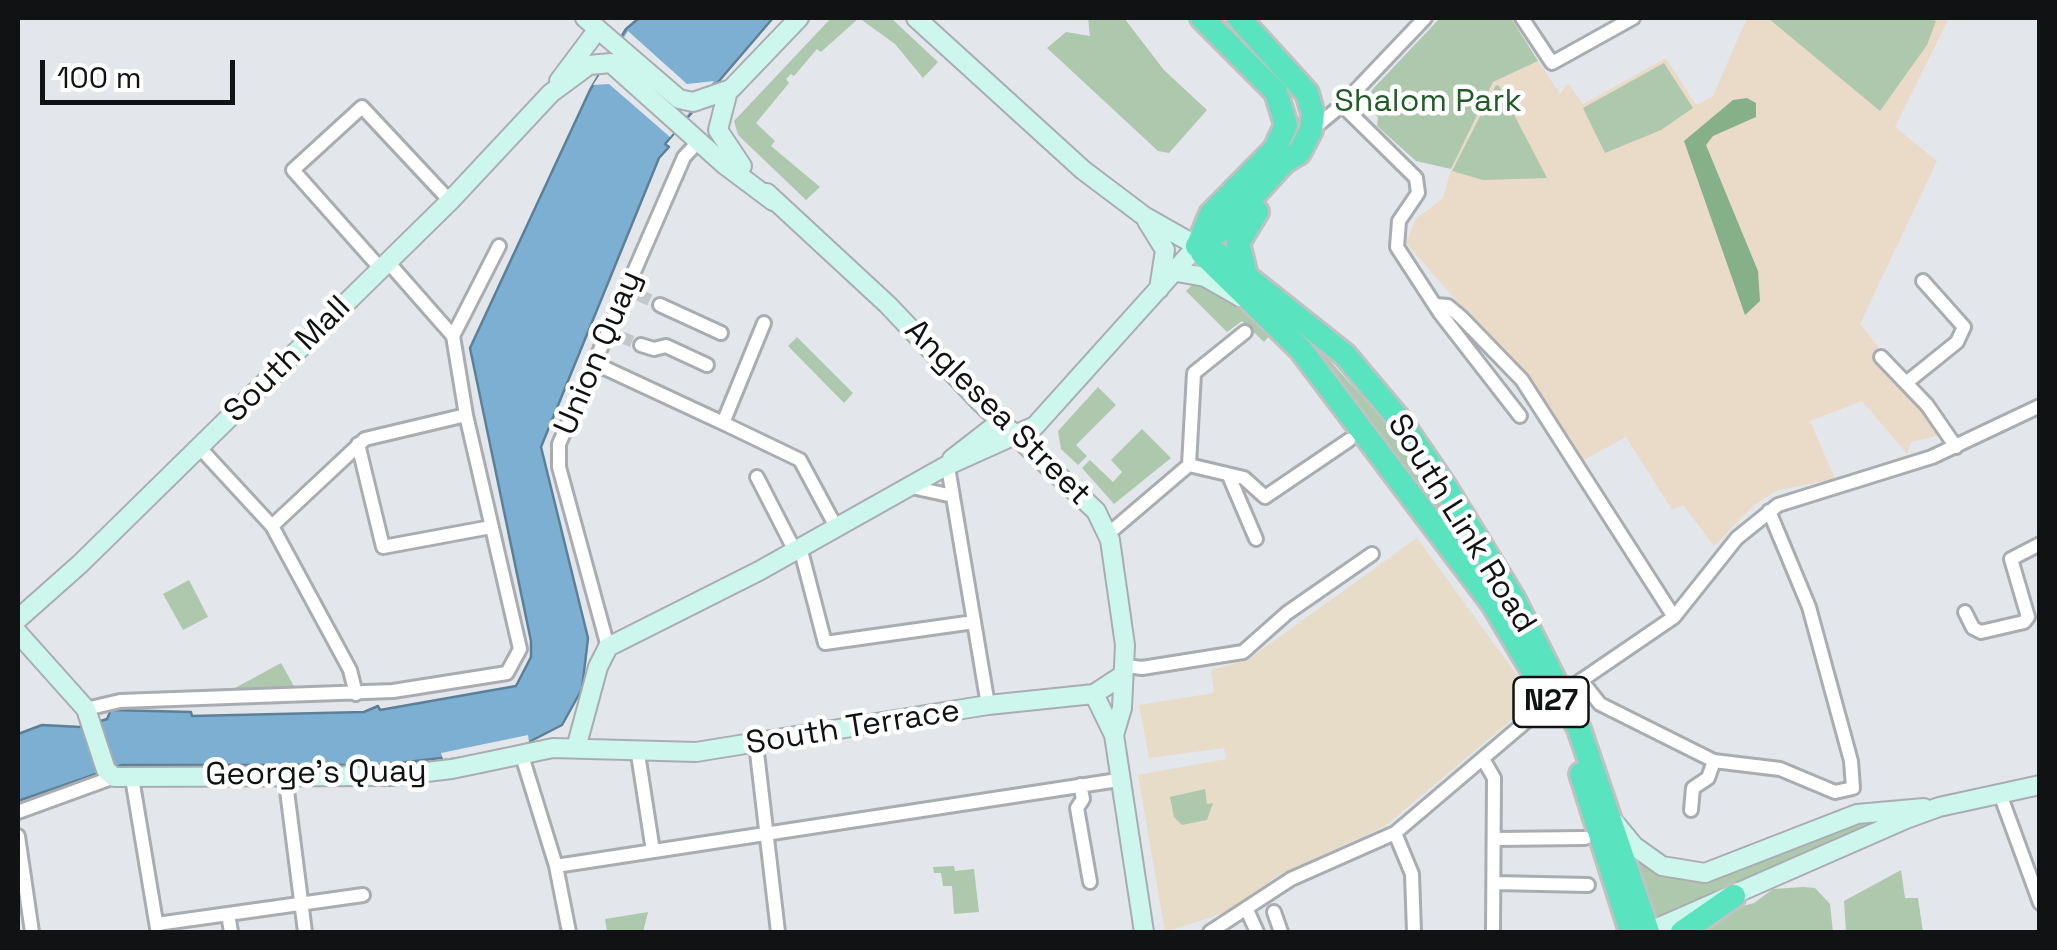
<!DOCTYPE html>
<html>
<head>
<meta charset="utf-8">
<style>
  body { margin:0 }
  #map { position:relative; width:2057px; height:950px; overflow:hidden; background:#e3e7eb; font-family:"Space Grotesk",sans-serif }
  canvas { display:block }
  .frame { position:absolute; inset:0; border:20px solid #101213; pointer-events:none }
  .scale { position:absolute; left:40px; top:60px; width:195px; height:45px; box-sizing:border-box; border:5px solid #101213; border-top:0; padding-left:12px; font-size:30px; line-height:35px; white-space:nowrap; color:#101213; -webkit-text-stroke:8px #fff; paint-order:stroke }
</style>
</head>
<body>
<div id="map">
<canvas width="2057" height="950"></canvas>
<div class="frame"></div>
<div class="scale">100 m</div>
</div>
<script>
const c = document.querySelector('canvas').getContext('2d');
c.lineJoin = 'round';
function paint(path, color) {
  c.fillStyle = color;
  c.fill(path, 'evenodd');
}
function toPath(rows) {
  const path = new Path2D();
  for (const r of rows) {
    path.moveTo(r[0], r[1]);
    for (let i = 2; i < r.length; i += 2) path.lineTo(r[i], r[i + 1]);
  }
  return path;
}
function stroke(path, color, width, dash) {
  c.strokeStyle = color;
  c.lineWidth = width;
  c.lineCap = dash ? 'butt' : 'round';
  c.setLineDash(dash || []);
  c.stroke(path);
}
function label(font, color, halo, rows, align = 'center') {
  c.font = font + ' "Space Grotesk",sans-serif';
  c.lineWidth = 9;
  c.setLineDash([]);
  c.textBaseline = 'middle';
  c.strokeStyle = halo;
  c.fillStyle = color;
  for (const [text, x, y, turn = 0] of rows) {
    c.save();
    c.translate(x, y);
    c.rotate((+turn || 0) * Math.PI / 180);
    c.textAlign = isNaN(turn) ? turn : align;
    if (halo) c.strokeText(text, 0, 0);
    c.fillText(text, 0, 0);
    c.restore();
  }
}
paint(toPath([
  [1747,18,1949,18,1895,127,1937,161,1860,324,1880,349,1873,356,1932,417,1946,438,1936,436,1911,442,1907,454,1862,401,1810,421,1835,479,1778,490,1754,505,1714,546,1683,505,1672,510,1626,437,1582,461,1536,392,1406,243,1416,219,1443,198,1451,169,1493,82,1538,61,1560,94,1568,83,1583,104,1666,58,1696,105,1713,96]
]), '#eadac8');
paint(toPath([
  [1417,538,1535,700,1385,826,1276,877,1226,912,1165,932,1138,775,1226,759,1224,748,1149,758,1139,705,1214,693,1211,670,1247,660]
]), '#e6dcc7');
paint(toPath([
  [831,18,891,18,938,62,923,78,895,44,859,18,821,52,817,49,794,76,791,74,786,79,789,83,756,123,775,141,771,146,820,187,806,200,738,135,734,121],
  [1088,18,1124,18,1164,70,1207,110,1169,153,1158,151,1047,48,1066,32,1090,36],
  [1440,18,1511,18,1538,61,1493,82,1451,169,1416,161,1377,126,1378,117,1368,107,1372,90],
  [1768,18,1926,18,1936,21,1927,45,1880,111],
  [1664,63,1693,108,1661,130,1605,153,1583,108],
  [1496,85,1499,86,1547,178,1483,180,1452,171],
  [1195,282,1237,302,1271,334,1264,342,1242,321,1227,332,1186,291],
  [797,337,853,393,844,403,788,346],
  [1315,344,1407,447,1502,602,1310,347],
  [1098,387,1116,405,1076,445,1087,456,1078,465,1061,449,1058,431],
  [1142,429,1171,458,1114,504,1082,468,1090,460,1113,482,1122,472,1111,460],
  [189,580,208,617,183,630,163,594],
  [281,663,295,688,235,688],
  [1205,789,1207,804,1213,803,1207,820,1182,825,1174,817,1170,797],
  [1880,818,1880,823,1653,921,1632,853,1662,873,1705,879,1799,848,1848,823],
  [954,866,955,871,974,869,979,912,954,914,952,886,943,886,941,873,934,873,933,867],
  [1901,870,1905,898,1918,898,1923,932,1846,932,1844,901],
  [1803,887,1815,888,1830,904,1833,932,1694,932,1727,910,1754,903,1773,889],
  [648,912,643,932,607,932,605,919]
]), '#adc8ad');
paint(toPath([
  [1747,98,1756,103,1756,117,1713,136,1706,145,1758,271,1760,301,1745,315,1684,141,1733,100]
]), '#86b088');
const water = toPath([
  [639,18,773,18,665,144,669,147,659,158,541,447,588,638,582,689,562,725,529,742,483,753,382,765,122,765,18,801,18,734,42,725,81,727,107,719,111,710,191,712,192,716,364,712,378,706,380,710,516,686,531,657,531,641,470,348,590,90,626,29,639,18]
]);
paint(water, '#7cafd1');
stroke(water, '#5c8098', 2.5);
paint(toPath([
  [628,31,687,84,714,81,670,137,609,84,593,85],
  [528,735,529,742,483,753,443,759,441,753]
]), '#e3e7eb');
stroke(toPath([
  [639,295,660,305],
  [621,337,641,345]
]), '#c3c7cb', 12, [12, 6]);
const street = toPath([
  [1522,18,1552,63,1633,18],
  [1342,105,1416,178,1418,193,1399,221,1397,247,1440,313,1520,416],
  [1313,129,1342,105,1425,18],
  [388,262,453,336],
  [380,268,293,170,362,107,450,201],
  [660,305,721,333],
  [1435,305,1448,306,1461,317,1522,380,1674,617],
  [641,345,654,349,666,346,707,365],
  [1881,357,1927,405,1956,447],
  [594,363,723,423,764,323],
  [1906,383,1957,342,1964,327,1923,281],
  [723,423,800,460,835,525],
  [358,444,383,547,491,527],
  [200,448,272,526,350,670,356,694],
  [1189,465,1244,478,1265,497,1349,440],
  [944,467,949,473,988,705],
  [1229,476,1256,539],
  [757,477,795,551],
  [907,486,953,496],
  [272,526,365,439,466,415],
  [1108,534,1189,465,1194,373,1245,332],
  [800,547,825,643,974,622],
  [1965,612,1973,628,1981,632,2024,622,2028,617,2011,559,2040,544],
  [608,647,559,467,559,444,684,157,699,141],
  [1126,666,1142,668,1243,652,1287,613,1372,554],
  [1581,680,1600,704,1714,761,1780,769,1835,792,1853,788,1851,761,1809,607,1769,511],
  [1576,684,1674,617,1737,538,1778,505,1932,457,2040,406],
  [86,709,120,701,393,691,507,673,520,649,466,415,453,336,499,246],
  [756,744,778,932],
  [638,754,653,851],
  [522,756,556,866,569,932],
  [1483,759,1494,778,1493,932],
  [285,775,305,932],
  [132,778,157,928],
  [1080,785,1083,799,1077,808,1090,882],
  [2000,794,2040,903],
  [1691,810,1693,788,1708,778,1714,761],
  [18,812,114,777],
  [1395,833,1412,874,1414,932],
  [18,836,32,932],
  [1495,839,1585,838],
  [556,866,1118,780],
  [1495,883,1588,885],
  [1247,910,1257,932],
  [1274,912,1281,932],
  [228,914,231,932],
  [157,924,363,895],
  [1210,932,1291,879,1395,833,1542,708]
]);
const secondary = toPath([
  [585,18,679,99,693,102,731,89,799,18],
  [559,81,598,29],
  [728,91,718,130,742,166],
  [767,193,888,305,980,402,1096,511,1110,540,1125,645,1122,708,1114,735],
  [1147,221,1165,250,1159,289],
  [1177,272,1205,277,1240,297],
  [952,459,1001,421],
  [18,619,80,564,450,201,551,93,589,65,611,63,725,165,773,201],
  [18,633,86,709,106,770,114,777,392,776,452,769,553,748,696,752,988,705,1094,694,1123,675],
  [1094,694,1114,735,1144,932],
  [576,748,598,667,608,647,759,571,944,467,1035,426,1197,246,1144,216,1083,170,916,18],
  [1615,823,1634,846,1662,866,1705,873,1857,814,1924,808],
  [1648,932,1906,819,1939,807,2040,785]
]);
const highway = toPath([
  [1198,245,1211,214,1275,149,1286,125,1276,92,1202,18],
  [1197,246,1218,254,1345,355,1398,418,1444,485,1513,598,1579,729,1648,932],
  [1197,246,1223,229,1284,162,1299,153,1311,130,1313,114,1307,93,1239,18],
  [1202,253,1301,350,1493,604,1552,703],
  [1246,275,1238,243,1257,212],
  [1581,774,1631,932],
  [1682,932,1734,896]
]);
stroke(street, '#a9adb1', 18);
stroke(secondary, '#a9adb1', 22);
stroke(highway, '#c1c1c2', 28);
stroke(street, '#fff', 12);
stroke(secondary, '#cdf7ec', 18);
stroke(highway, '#59e3bf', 22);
const streetBridge = toPath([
  [1542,708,1573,686]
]);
stroke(streetBridge, '#a9adb1', 18, []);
stroke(streetBridge, '#fff', 12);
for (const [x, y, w] of [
  [1551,702,75]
]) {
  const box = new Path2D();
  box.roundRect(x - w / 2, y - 25, w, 50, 8);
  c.fillStyle = '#fff';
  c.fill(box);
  stroke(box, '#101213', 2.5);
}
label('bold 30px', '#101213', null, [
  ["N27",1551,702]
]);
label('32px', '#215c28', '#fff', [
  ["Shalom Park",1428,102]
]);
label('32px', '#101213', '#fff', [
  ["Union Quay",599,353,-67],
  ["South Mall",288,360,-45],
  ["Anglesea Street",997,413,45],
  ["South Link Road",1461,524,58],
  ["South Terrace",853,728,-9],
  ["George's Quay",316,774,-1]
]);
</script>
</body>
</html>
